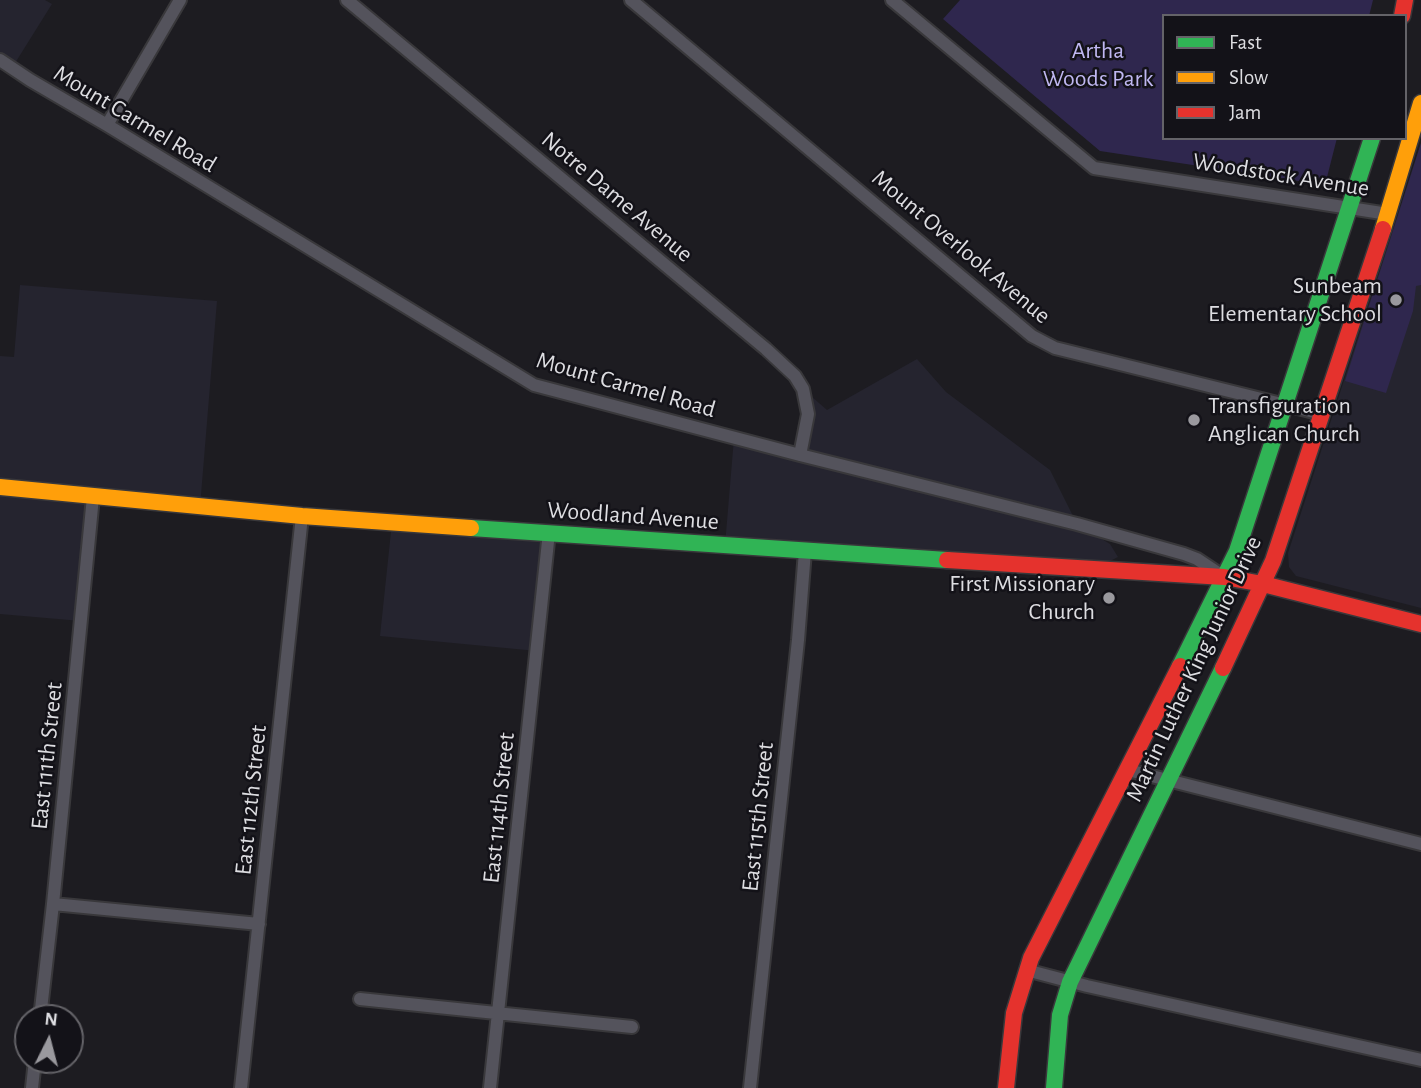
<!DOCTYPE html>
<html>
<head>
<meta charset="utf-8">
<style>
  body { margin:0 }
  #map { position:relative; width:1421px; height:1088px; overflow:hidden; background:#1d1c21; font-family:"Alegreya Sans",sans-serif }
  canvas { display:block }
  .legend { position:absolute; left:1162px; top:14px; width:245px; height:126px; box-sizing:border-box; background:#131218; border:2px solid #646368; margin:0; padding:9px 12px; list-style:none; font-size:21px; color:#dddde1 }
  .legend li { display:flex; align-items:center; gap:14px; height:35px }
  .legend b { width:35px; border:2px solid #646368 }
  .north { position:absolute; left:14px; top:1004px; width:70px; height:70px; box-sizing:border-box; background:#131218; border:2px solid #646368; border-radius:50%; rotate:6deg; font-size:19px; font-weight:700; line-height:28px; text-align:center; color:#dddde1 }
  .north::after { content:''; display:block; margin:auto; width:24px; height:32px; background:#9a999e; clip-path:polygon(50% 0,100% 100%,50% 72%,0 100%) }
</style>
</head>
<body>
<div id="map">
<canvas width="1421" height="1088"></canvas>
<ul class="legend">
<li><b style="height:9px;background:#30b455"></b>Fast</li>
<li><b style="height:9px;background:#ff9f0a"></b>Slow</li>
<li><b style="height:9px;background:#e5322d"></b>Jam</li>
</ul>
<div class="north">N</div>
</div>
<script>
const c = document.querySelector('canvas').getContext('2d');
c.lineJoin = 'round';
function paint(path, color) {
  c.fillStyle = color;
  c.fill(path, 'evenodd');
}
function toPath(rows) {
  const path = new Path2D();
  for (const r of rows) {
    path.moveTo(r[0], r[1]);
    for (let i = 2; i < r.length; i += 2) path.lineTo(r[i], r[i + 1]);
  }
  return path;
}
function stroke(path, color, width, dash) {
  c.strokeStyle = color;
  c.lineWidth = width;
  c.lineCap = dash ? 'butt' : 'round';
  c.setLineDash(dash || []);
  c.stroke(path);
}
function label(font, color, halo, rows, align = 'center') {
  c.font = font + ' "Alegreya Sans",sans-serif';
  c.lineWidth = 5;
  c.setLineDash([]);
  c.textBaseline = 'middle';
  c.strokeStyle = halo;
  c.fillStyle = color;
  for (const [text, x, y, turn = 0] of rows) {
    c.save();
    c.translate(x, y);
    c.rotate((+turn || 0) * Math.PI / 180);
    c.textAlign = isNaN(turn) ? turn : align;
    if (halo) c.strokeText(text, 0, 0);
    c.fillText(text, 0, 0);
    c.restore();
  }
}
paint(toPath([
  [0,0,45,0,52,4,12,68,0,60],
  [1421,143,1421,608,1296,576,1289,567,1288,553],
  [20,285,217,301,200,507,93,497,81,621,0,614,0,356,14,357],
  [917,359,946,392,1050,470,1077,524,1110,544,1118,557,1094,569,725,545,734,438,800,455,803,389,827,410],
  [392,522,549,532,537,651,380,636]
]), '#25242f');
paint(toPath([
  [960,0,1373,0,1369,16,1164,16,1164,138,1337,138,1325,185,1100,151,943,19],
  [1421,143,1421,285,1416,286,1413,311,1386,393,1345,381]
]), '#2f274e');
const street = toPath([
  [347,0,766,349,795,376,803,389,808,414,800,455],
  [631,0,1032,336,1055,348,1322,414],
  [892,0,1094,168,1388,214],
  [0,60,30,80,107,125,534,385,800,455,1077,524,1184,554,1197,559,1224,577],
  [107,125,180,0],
  [1128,770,1421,844],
  [53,904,259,924],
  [1026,970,1087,986,1421,1060],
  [360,999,632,1027],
  [40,1018,53,904,93,497],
  [32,1088,35,1060],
  [241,1088,302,516],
  [490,1088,549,532],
  [750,1088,798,640,805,551]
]);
const fast = toPath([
  [471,528,947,560],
  [1180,666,1237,551,1372,138],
  [1054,1088,1060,1015,1070,982,1223,668]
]);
const slow = toPath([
  [1383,229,1421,103],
  [0,487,302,516,471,528]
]);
const jam = toPath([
  [1402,16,1405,0],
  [947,560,1224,577,1263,584,1421,624],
  [1223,668,1273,561,1383,229],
  [1006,1088,1014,1013,1031,958,1180,666]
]);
stroke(street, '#39383b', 16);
stroke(fast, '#39383b', 19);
stroke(slow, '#39383b', 19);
stroke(jam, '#39383b', 19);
stroke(street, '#54535c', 12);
stroke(fast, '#30b455', 16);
stroke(slow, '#ff9f0a', 16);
stroke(jam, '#e5322d', 16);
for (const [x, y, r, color] of [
  [1396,300,7,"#9a999e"],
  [1194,420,7,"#9a999e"],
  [1109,598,7,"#9a999e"]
]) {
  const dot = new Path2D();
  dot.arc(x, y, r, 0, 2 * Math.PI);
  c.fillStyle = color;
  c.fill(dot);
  stroke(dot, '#131218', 2.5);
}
label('24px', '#bfb7f1', '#131218', [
  ["Artha",1098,51],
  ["Woods Park",1098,79]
]);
label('24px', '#dddde1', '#131218', [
  ["Mount Carmel Road",135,119,31],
  ["Woodstock Avenue",1281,175,9],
  ["Notre Dame Avenue",617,197,40],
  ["Mount Overlook Avenue",961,247,40],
  ["Mount Carmel Road",626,385,16],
  ["Woodland Avenue",633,516,4],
  ["Martin Luther King Junior Drive",1194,669,-65],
  ["East 111th Street",47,756,-84],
  ["East 112th Street",251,800,-84],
  ["East 114th Street",499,808,-84],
  ["East 115th Street",758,817,-84]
]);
label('24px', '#dddde1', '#131218', [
  ["Sunbeam",1382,286],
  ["Elementary School",1382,314],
  ["Transfiguration",1208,406,"left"],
  ["Anglican Church",1208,434,"left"],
  ["First Missionary",1095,584],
  ["Church",1095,612]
], 'right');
</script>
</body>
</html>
